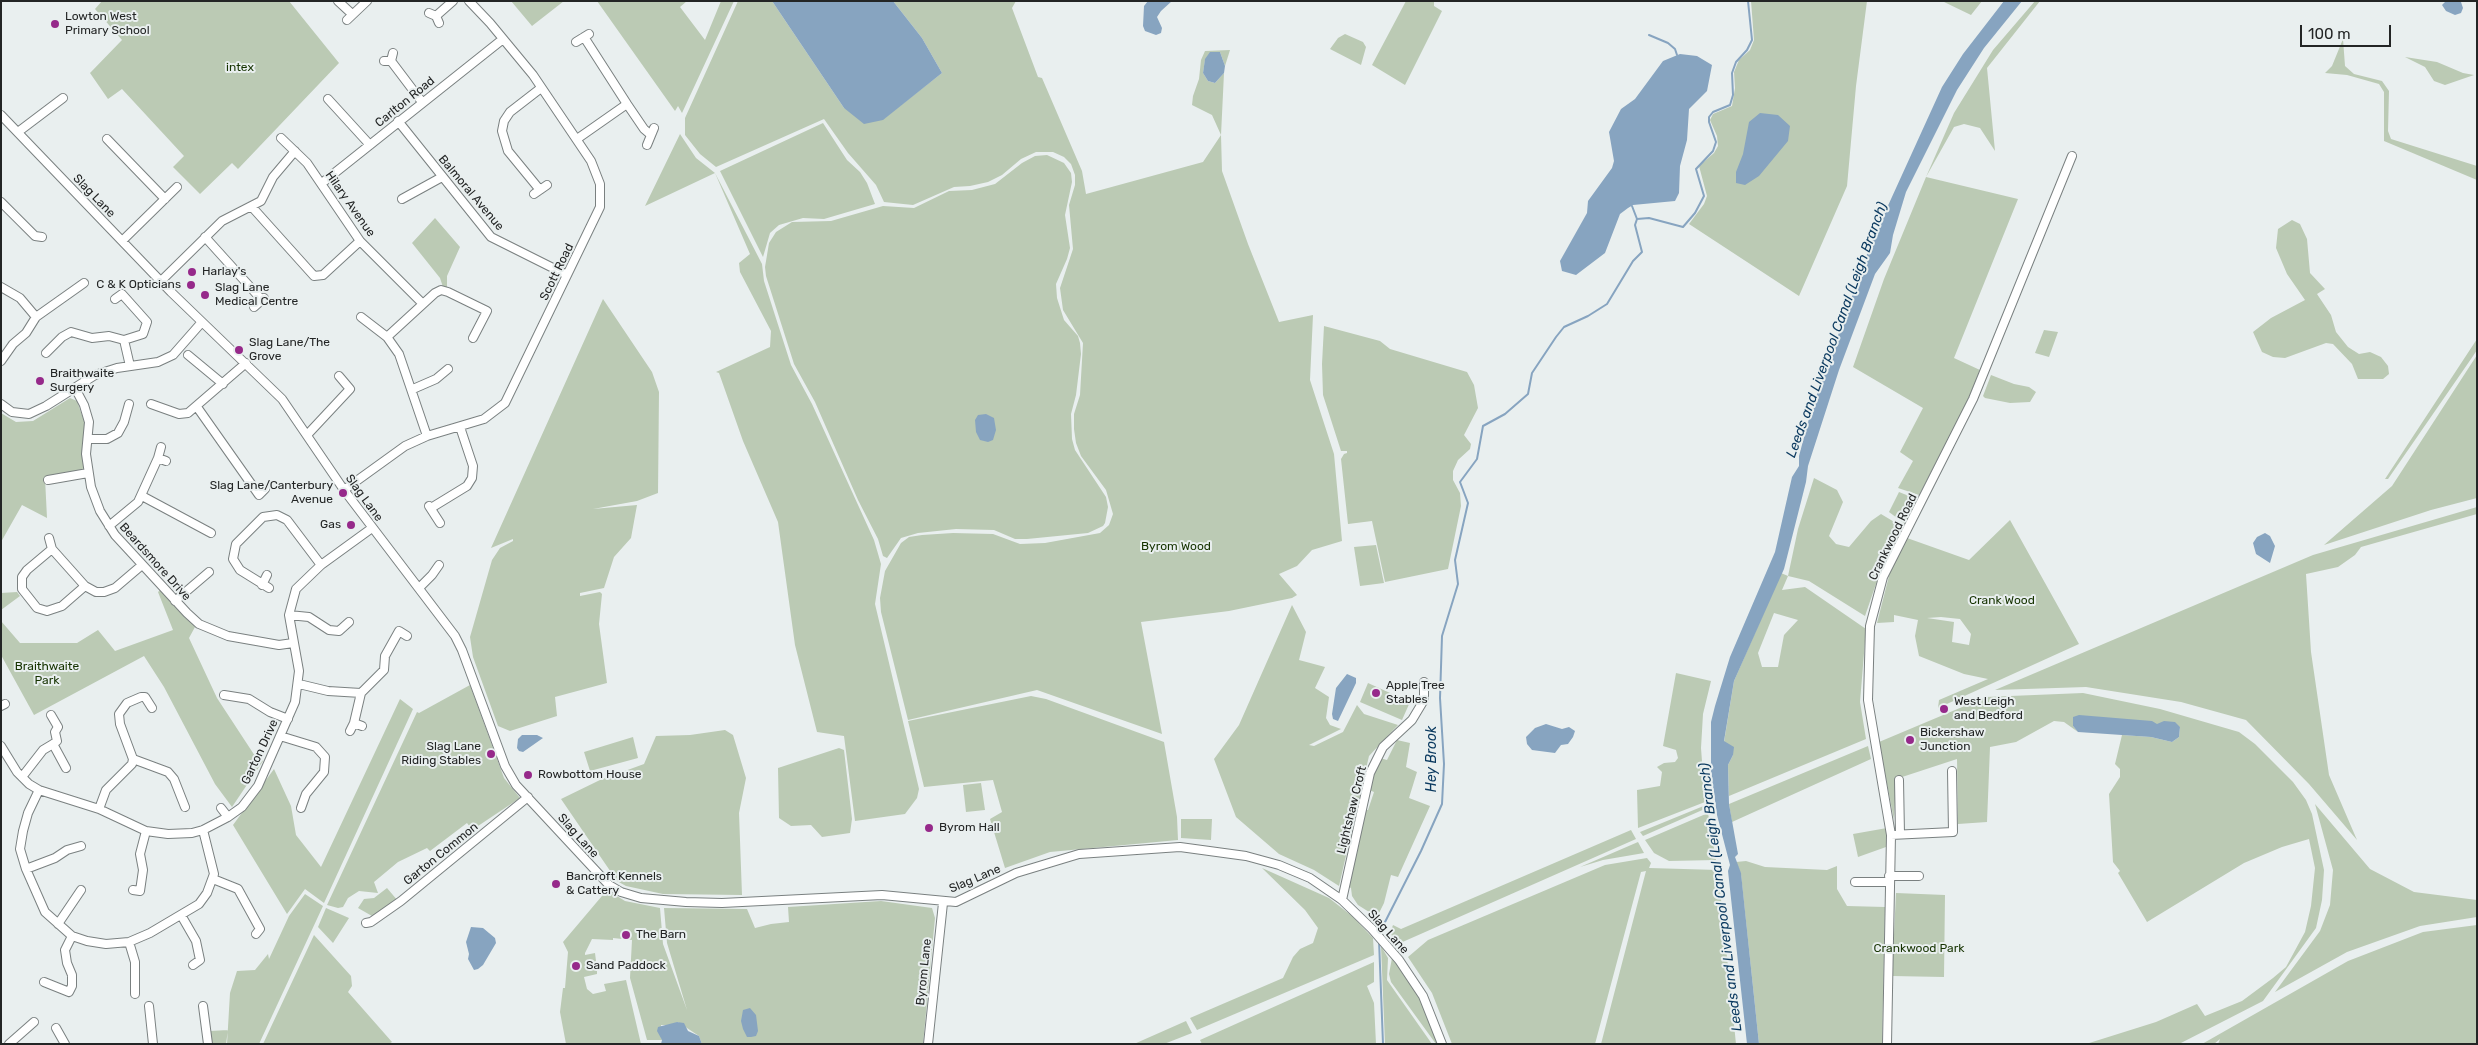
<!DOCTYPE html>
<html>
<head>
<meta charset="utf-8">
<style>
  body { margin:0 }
  #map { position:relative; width:2478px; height:1045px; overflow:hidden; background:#e9efef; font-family:Rubik,sans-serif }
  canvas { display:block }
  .frame { position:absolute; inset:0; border:2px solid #232525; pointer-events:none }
  .scale { position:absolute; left:2300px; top:25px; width:91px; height:22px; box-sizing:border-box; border:2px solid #232525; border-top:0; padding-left:6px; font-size:15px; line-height:18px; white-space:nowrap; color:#232525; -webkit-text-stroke:4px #e9efef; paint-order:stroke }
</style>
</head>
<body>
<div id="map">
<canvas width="2478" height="1045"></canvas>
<div class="frame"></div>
<div class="scale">100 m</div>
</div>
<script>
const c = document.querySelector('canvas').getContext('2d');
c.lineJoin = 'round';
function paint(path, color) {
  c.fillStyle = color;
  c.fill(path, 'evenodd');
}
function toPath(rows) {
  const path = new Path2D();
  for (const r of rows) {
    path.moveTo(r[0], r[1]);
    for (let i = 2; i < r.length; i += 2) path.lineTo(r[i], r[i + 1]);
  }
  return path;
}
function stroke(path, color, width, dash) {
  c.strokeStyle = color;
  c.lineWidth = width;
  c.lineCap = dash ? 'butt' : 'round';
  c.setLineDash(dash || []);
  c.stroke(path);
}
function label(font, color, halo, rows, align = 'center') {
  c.font = font + ' Rubik,sans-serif';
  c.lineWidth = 4;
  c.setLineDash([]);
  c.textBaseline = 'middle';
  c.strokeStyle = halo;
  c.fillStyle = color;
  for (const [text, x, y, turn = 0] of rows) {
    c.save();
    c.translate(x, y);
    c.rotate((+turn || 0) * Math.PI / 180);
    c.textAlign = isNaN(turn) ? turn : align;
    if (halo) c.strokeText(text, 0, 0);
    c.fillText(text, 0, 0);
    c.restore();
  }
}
paint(toPath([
  [102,1,289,1,339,63,238,169,232,163,200,194,173,167,184,156,122,89,108,99,90,73,122,40,95,9],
  [511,1,564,1,532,26],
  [597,1,687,1,680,7,705,40,721,1,734,1,682,113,678,106,675,111],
  [738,1,772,1,844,108,883,119,942,73,922,38,893,1,1016,1,1012,8,1038,77,1042,78,1082,171,1086,194,1203,162,1221,135,1212,115,1192,105,1193,96,1199,79,1201,60,1205,51,1230,50,1225,66,1220,52,1205,60,1203,73,1208,81,1215,83,1224,73,1221,135,1222,171,1248,244,1279,322,1313,315,1310,380,1334,454,1342,541,1312,550,1297,566,1279,574,1297,595,1292,598,1229,611,1141,622,1162,734,1037,690,908,720,881,612,880,598,885,571,901,543,909,537,922,535,953,533,993,534,1020,544,1045,543,1100,533,1109,525,1113,514,1106,490,1081,456,1076,443,1074,429,1074,414,1080,395,1083,343,1063,310,1060,288,1073,249,1069,205,1075,185,1075,175,1071,164,1064,157,1053,152,1036,152,1021,159,1002,175,988,182,970,186,954,187,913,205,884,202,876,185,848,153,824,119,716,167,700,154,685,135,685,118],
  [1406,1,1434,1,1434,6,1442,11,1405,85,1372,65],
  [1751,1,1867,1,1856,86,1847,186,1799,296,1689,224,1704,204,1707,196,1699,166,1714,153,1718,146,1717,136,1710,120,1713,114,1732,106,1735,88,1734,72,1739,60,1750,50,1754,40],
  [1942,1,1982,1,1971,15],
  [2035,1,2040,1,1987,68,1995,151,1980,128,1964,124,1954,127,1926,177,2018,199,1954,358,1980,370,1966,405,1919,495,1898,488,1913,461,1900,452,1923,408,1853,367,1884,279,1926,177,1954,113,1993,50],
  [1345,34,1363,42,1366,47,1361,65,1330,49,1338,38],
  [2343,39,2345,66,2354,74,2382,81,2389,91,2388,131,2391,139,2477,166,2477,180,2384,141,2384,92,2379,84,2347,75,2325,73,2332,66],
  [2405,57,2437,62,2463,73,2474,75,2445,85,2434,81,2425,67],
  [823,123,847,160,860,172,867,183,875,204,824,219,803,218,779,225,770,233,763,257,720,171],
  [680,134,696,158,715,173,762,264,764,281,791,365,812,404,874,540,881,564,875,604,919,789,917,798,905,814,855,821,844,736,817,732,795,645,778,522,743,441,719,373,716,372,770,347,771,331,740,272,739,263,750,254,715,173,645,206],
  [1047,155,1064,163,1071,173,1072,182,1065,215,1070,248,1067,259,1056,284,1057,298,1064,320,1078,336,1080,343,1081,354,1076,395,1071,414,1072,439,1075,450,1106,497,1108,507,1105,523,1103,526,1088,533,1027,539,1015,539,994,530,956,529,918,533,901,538,887,558,883,556,878,539,858,500,815,402,794,364,766,276,765,267,769,243,776,232,792,222,831,221,883,206,914,208,949,191,972,190,995,184,1022,163,1035,156],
  [435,218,460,247,447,276,447,288,443,287,440,278,412,243],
  [2292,220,2300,224,2307,239,2310,273,2325,289,2317,294,2331,315,2336,332,2348,347,2359,354,2370,352,2381,357,2388,366,2389,374,2383,379,2358,379,2352,364,2333,344,2326,343,2285,358,2273,357,2262,352,2253,332,2271,318,2305,300,2287,274,2276,248,2278,229],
  [603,299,652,372,659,392,658,493,637,501,593,509,637,505,631,538,614,557,604,588,580,593,580,596,600,592,602,594,599,624,607,683,555,697,557,716,510,731,498,726,473,657,470,637,492,560,500,548,513,541,513,539,491,548],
  [1324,326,1380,341,1390,349,1467,372,1474,385,1478,408,1464,435,1471,444,1470,449,1458,460,1453,471,1453,480,1460,493,1461,506,1448,569,1385,582,1372,521,1348,524,1341,459,1344,454,1347,453,1347,451,1341,451,1323,395,1322,364],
  [2044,330,2058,332,2049,357,2035,353],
  [2477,339,2477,350,2471,359,2388,479,2385,479],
  [2477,355,2477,498,2431,510,2324,545,2392,486],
  [1991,375,2014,384,2029,387,2036,392,2030,402,2010,403,1985,398,1983,396],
  [70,398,77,401,84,421,85,470,45,478,47,518,22,505,1,542,1,413,16,422,33,421],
  [1814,478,1837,490,1843,502,1829,536,1836,544,1849,547,1871,521,1881,514,1896,523,1901,530,1877,581,1865,616,1809,581,1788,576,1782,590,1805,587,1866,629,1860,702,1866,739,1729,796,1728,765,1733,755,1724,742,1734,681,1781,573,1788,576,1798,529],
  [1774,613,1798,620,1784,635,1778,667,1762,667,1758,653],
  [1899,492,1914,498,1916,501,1905,524,1889,512],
  [2477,507,2477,514,2361,547,2355,555,2338,567,2306,574,2311,652,2329,775,2357,840,2309,784,2246,720,2181,702,2086,687,1995,690,2313,555],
  [2010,520,2079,644,1938,708,1939,700,1988,679,1964,674,1919,656,1915,636,1918,620,1894,615,1894,622,1877,623,1890,572,1907,538,1969,560],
  [1941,617,1960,619,1971,634,1969,645,1952,642,1954,622,1927,618],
  [1376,545,1384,583,1360,586,1354,547],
  [161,589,195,627,189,638,217,698,255,756,263,761,232,807,215,784,164,687,144,656,34,715,1,655,1,621,20,643,77,643,98,630,115,651,173,630,158,592],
  [17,592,20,596,1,610,1,593],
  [1292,605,1306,632,1299,660,1325,667,1315,688,1329,697,1326,718,1330,725,1341,729,1309,745,1314,746,1343,732,1357,705,1364,714,1398,725,1369,756,1339,886,1314,870,1279,854,1236,817,1214,759,1239,725],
  [1676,673,1711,681,1703,714,1701,748,1705,802,1638,828,1637,790,1660,786,1662,772,1657,767,1664,763,1675,762,1678,758,1676,750,1663,746],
  [1368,683,1410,702,1402,720,1360,702],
  [470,685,504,778,520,798,472,830,467,823,430,851,427,848,398,862,374,882,378,893,359,891,348,898,343,907,338,908,327,905,417,712,419,713],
  [2083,693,2160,709,2239,732,2255,744,2293,782,2306,800,2312,814,2324,870,2322,900,2316,928,2263,1001,2179,1044,2086,1044,2156,1022,2197,1004,2205,1016,2242,1001,2273,978,2286,967,2305,932,2311,906,2315,868,2309,839,2282,847,2244,863,2147,922,2118,873,2120,871,2113,862,2109,794,2120,777,2120,769,2115,764,2122,735,2151,737,2172,742,2179,737,2180,727,2073,717,2073,726,2078,732,2064,722,2054,721,2016,742,1990,747,1987,822,1958,824,1957,759,1896,779,1894,820,1879,742,1986,697],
  [1031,696,1046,699,1164,742,1177,817,1178,840,1050,852,1005,868,990,819,1002,812,993,780,924,787,908,721],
  [400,699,413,709,324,903,305,889,287,914,233,825,274,769,291,806,296,835,321,867],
  [725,730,733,735,746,778,739,813,742,895,663,894,626,886,617,881,561,799,600,780,644,764,656,736,690,735],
  [633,737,638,758,590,771,584,752],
  [1397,740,1410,743,1406,767,1417,772,1409,798,1430,806,1398,877,1391,875,1384,903,1377,917,1358,905,1352,896,1351,888,1347,886,1364,810,1368,810,1374,792,1369,790,1376,767,1380,758,1387,760],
  [1868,746,1871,759,1732,822,1729,804],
  [839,748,844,750,852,819,850,833,822,837,811,825,791,826,779,818,778,768],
  [981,783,985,810,966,812,963,785],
  [2315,804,2370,869,2414,892,2477,900,2477,917,2420,926,2347,952,2275,992,2320,931,2330,905,2333,870],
  [1706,805,1707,808,1643,836,1640,832],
  [1708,813,1716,860,1669,861,1654,853,1645,840],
  [1181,819,1212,819,1211,840,1181,838],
  [1887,828,1886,847,1858,857,1853,834],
  [1631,830,1636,839,1398,944,1390,933,1393,925,1401,929],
  [1638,842,1644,853,1603,860,1580,867],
  [1647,858,1651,863,1649,868,1718,870,1736,1044,1601,1044,1646,871,1641,872,1595,1044,1452,1044,1432,993,1408,957,1428,940,1605,865],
  [1746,861,1765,867,1827,870,1837,866,1837,889,1847,906,1885,907,1882,1044,1759,1044,1741,874,1736,862],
  [1262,868,1329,898,1352,916,1373,938,1374,955,1197,1030,1190,1018,1283,978,1293,957,1300,949,1313,943,1318,928,1305,910],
  [387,888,398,901,372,916,358,908,364,899,374,898],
  [607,890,625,901,660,908,663,944,687,1010,667,943,664,908,747,909,755,928,771,924,789,922,788,907,881,901,932,908,935,918,923,1044,702,1044,699,1036,678,1022,670,1025,661,1025,662,1040,647,1040,630,978,632,940,613,938,613,940,592,939,585,953,585,955,595,953,597,969,597,974,584,977,587,989,593,994,606,991,604,984,626,980,641,1044,566,1044,560,1012,563,988,565,988,568,952,563,942],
  [1896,893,1945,895,1944,977,1892,976],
  [305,894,323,906,259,1044,227,1044,230,993,237,971,255,970,268,954,269,959,289,916],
  [326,908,349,918,333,943,318,927],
  [2477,925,2477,1044,2218,1044,2220,1039,2214,1044,2202,1044,2348,961,2423,932],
  [314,935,351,976,352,986,348,992,392,1042,389,1044,263,1044],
  [1381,946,1388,958,1387,980,1432,1044,1385,1044],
  [1392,958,1418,993,1427,1010,1439,1044,1436,1044,1391,982,1389,974],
  [1374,962,1374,982,1367,986,1374,1003,1376,1044,1202,1044,1200,1040],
  [1186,1021,1192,1033,1164,1044,1134,1044],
  [228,1030,226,1044,211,1044,210,1031]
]), '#bbcab4');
paint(toPath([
  [772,1,893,1,922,38,942,73,883,120,864,124,844,108],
  [1148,1,1172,1,1161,11,1157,17,1162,28,1161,33,1156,35,1145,31,1143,26,1144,6],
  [2004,1,2022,1,1984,48,1957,90,1906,192,1893,235,1890,253,1875,274,1839,370,1808,466,1806,482,1784,569,1734,681,1724,741,1734,747,1733,755,1728,765,1729,804,1738,854,1735,857,1741,873,1759,1044,1747,1044,1728,871,1730,865,1717,815,1711,771,1711,722,1715,706,1730,657,1775,552,1792,477,1799,466,1799,456,1811,411,1871,243,1942,87,1963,54],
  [2446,1,2461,2,2463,8,2461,13,2455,15,2446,11,2442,5],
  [1210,52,1220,52,1225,66,1224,73,1215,83,1208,81,1203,73,1205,59],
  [1680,54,1697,56,1712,65,1707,91,1689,109,1687,140,1680,166,1679,193,1675,201,1633,205,1628,208,1620,214,1605,253,1576,275,1562,271,1560,261,1587,213,1588,201,1612,168,1614,161,1609,132,1621,109,1635,99,1663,61],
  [1760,113,1778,115,1790,126,1788,141,1759,176,1745,185,1736,183,1736,172,1743,154,1749,122],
  [986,414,994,418,996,430,993,440,988,442,980,440,976,432,975,420,978,415],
  [2265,533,2270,536,2275,546,2270,563,2256,554,2253,543,2257,537],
  [1347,674,1356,678,1356,683,1338,721,1333,719,1332,714,1336,688],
  [2079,715,2152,721,2157,724,2164,721,2175,722,2180,727,2179,737,2172,742,2151,737,2078,732,2073,726,2073,717],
  [1546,724,1562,729,1569,727,1575,731,1573,737,1568,744,1561,745,1555,753,1532,750,1527,744,1526,737,1535,728],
  [522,735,537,735,543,738,523,752,519,751,517,748,518,739],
  [471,927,483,928,495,938,496,943,483,965,478,969,474,970,468,959,469,954,466,942],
  [750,1008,756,1015,758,1031,756,1036,751,1037,747,1037,743,1029,741,1021,743,1010],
  [677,1022,684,1023,688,1031,699,1036,702,1044,661,1044,662,1040,657,1031,658,1027]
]), '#87a4c0');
stroke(toPath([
  [1649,35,1668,43,1675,49,1677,55],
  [1632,206,1637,219],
  [1380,936,1382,928,1421,851,1442,804,1444,764,1440,698,1442,636,1458,584,1455,560,1468,503,1460,482,1477,459,1483,426,1505,414,1528,394,1532,373,1556,337,1564,327,1588,316,1607,304,1633,261,1642,252,1635,225,1637,219,1649,218,1683,227,1695,213,1704,196,1696,169,1713,151,1716,142,1709,122,1709,117,1713,112,1730,105,1733,95,1732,73,1736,62,1747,50,1752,40,1748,1],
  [1379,940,1383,1044]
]), '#87a4c0', 2);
const minor = toPath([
  [338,1,352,14],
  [429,13,436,16,439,23],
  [436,16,453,1],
  [347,20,367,1],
  [584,37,627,104,644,129,651,135],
  [576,42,589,34],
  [384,61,391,61,393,53],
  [391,61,422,102],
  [328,99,370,145],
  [1,115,171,292,282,399,344,490,455,636,462,650,505,766,516,785,609,885,621,892,641,898,686,902,722,903,882,895,956,902,1016,873,1079,854,1180,847,1246,856,1279,865,1310,878,1342,900,1372,929,1399,960,1423,996,1442,1044],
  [398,121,491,237,567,275],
  [18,132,63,98],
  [281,138,307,163,360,241,423,304],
  [107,139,165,199],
  [577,139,627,104],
  [647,145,654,128],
  [322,183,503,39],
  [540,190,508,151,502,131,504,121,510,112,541,88],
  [534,194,547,185],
  [402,199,442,177],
  [1,202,35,236,42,237],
  [252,207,314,276,323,275,360,241],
  [205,237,261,299],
  [122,241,177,187],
  [161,281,222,221,261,201,273,177,295,151],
  [1,287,20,298,36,317],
  [115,299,122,294,147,322,143,334,124,340],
  [254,307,264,298],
  [361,317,387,337,399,354,427,436],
  [387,337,435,293,441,290,448,292,487,311,473,338],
  [46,353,62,337,71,332,92,338,109,336,124,340,130,366],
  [188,355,223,384],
  [1,361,13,344,26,333,36,317,84,283],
  [75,388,84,405,89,422,86,454,91,487,100,511,115,535,187,613,199,624,228,636,279,645,293,643],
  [413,389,436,379,448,369],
  [1,404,12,412,29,414,46,406,95,375,117,368,158,362,173,355,202,322],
  [151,404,179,414,188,413,246,363],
  [197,407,259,495,265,489],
  [307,435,350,389,339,376],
  [88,439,107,439,118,433,124,422,129,404],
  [161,447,158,458,166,461],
  [48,480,88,473],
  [344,490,405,446,427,436,484,419,505,403,600,207,600,184,591,161,533,75,490,23,469,1],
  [142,496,211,533],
  [429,506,440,523],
  [431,508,467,486,472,478,473,466,460,427],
  [109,526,138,502,158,458],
  [49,538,52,549,85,586,96,592,104,592,115,588,142,565],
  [52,549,27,570,22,577,22,589,37,608,47,611,62,606,85,586],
  [262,585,267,575],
  [269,588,240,570,233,559,236,544,263,517,277,515,287,520,321,565],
  [419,588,432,575,439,565],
  [175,601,209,572],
  [289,615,309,617,329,630,339,631,349,622],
  [299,684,328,691,361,693,384,670,385,656,399,631,407,636],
  [224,695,249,699,270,712,288,719],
  [1,706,5,704],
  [51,715,58,727,55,732,57,741,53,744],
  [354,723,361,693],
  [350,731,354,723,362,726],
  [280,736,316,747,325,757,324,772,306,794,301,808],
  [1,746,17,772,29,784,39,790,99,809,146,831,168,834,192,833,203,830,228,817,242,807,258,786,295,702,299,671,289,615,296,589,321,565,372,528],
  [133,759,120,724,119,714,127,703,141,697,145,697,152,708],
  [133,759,168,772,174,779,185,807],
  [22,777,43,750,53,744,66,768],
  [1899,780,1900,834],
  [39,790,28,813,23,831,20,849,26,869,45,912,72,936,87,941,106,944,129,942,150,933,199,904,207,893,214,874,203,830],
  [221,808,228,817],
  [99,809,106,790,132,764,133,759],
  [1891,835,1953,832,1952,771],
  [26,869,55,858,67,850,81,846],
  [1889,876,1919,876],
  [213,879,238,889,260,929,256,934],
  [1855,882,1889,882],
  [133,890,140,891,143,870,140,854,146,831],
  [1342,900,1370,773,1383,747,1412,720,1424,700,1424,682],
  [181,915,196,941,200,960,193,965],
  [366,923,371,922,401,901,528,797],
  [58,924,81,890],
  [129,942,135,962,135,994],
  [44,982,69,992,72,986,72,975,67,963,65,950,72,936],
  [149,1006,153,1044],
  [203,1006,208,1044],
  [56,1028,65,1044],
  [9,1044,34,1022],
  [928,1044,943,903],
  [1887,1044,1891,835,1868,700,1870,626,1883,577,1973,399,2072,156]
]);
stroke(minor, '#7a8080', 10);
stroke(minor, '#fff', 8);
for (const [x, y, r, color] of [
  [55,24,5,"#96298a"],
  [192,272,5,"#96298a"],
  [191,285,5,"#96298a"],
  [205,295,5,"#96298a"],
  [239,350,5,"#96298a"],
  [40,381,5,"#96298a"],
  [343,493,5,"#96298a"],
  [351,525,5,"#96298a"],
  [1376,693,5,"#96298a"],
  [1944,709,5,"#96298a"],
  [1910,740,5,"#96298a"],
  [491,754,5,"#96298a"],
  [528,775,5,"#96298a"],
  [929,828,5,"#96298a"],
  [556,884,5,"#96298a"],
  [626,935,5,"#96298a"],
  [576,966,5,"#96298a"]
]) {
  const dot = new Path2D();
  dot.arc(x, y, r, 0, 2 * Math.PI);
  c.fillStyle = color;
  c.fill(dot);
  stroke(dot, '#e9efef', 2);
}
label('12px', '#232525', '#e9efef', [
  ["Lowton West",65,17],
  ["Primary School",65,31],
  ["Harlay's",202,272],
  ["C & K Opticians",181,285,"right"],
  ["Slag Lane",215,288],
  ["Medical Centre",215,302],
  ["Slag Lane/The",249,343],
  ["Grove",249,357],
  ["Braithwaite",50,374],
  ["Surgery",50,388],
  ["Slag Lane/Canterbury",333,486,"right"],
  ["Avenue",333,500,"right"],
  ["Gas",341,525,"right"],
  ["Apple Tree",1386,686],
  ["Stables",1386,700],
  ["West Leigh",1954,702],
  ["and Bedford",1954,716],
  ["Bickershaw",1920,733],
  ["Junction",1920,747],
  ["Slag Lane",481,747,"right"],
  ["Riding Stables",481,761,"right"],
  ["Rowbottom House",538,775],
  ["Byrom Hall",939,828],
  ["Bancroft Kennels",566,877],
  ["& Cattery",566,891],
  ["The Barn",636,935],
  ["Sand Paddock",586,966]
], 'left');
label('12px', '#163301', '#e9efef', [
  ["intex",240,68],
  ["Byrom Wood",1176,547],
  ["Crank Wood",2002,601],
  ["Braithwaite",47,667],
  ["Park",47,681],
  ["Crankwood Park",1919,949]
]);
label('12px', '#232525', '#e9efef', [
  ["Carlton Road",405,102,-39],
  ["Balmoral Avenue",471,193,50],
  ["Slag Lane",94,196,46],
  ["Hilary Avenue",350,204,55],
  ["Scott Road",557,272,-64],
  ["Slag Lane",364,498,54],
  ["Crankwood Road",1893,537,-64],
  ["Beardsmore Drive",155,562,48],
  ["Garton Drive",260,752,-65],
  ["Lightshaw Croft",1352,810,-76],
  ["Slag Lane",578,836,48],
  ["Garton Common",441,854,-39],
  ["Slag Lane",975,879,-23],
  ["Slag Lane",1388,932,48],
  ["Byrom Lane",924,972,-84]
]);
label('italic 14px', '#0a395f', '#e9efef', [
  ["Leeds and Liverpool Canal (Leigh Branch)",1837,330,-70],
  ["Hey Brook",1432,759,-90],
  ["Leeds and Liverpool Canal (Leigh Branch)",1721,897,-97]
]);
</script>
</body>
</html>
